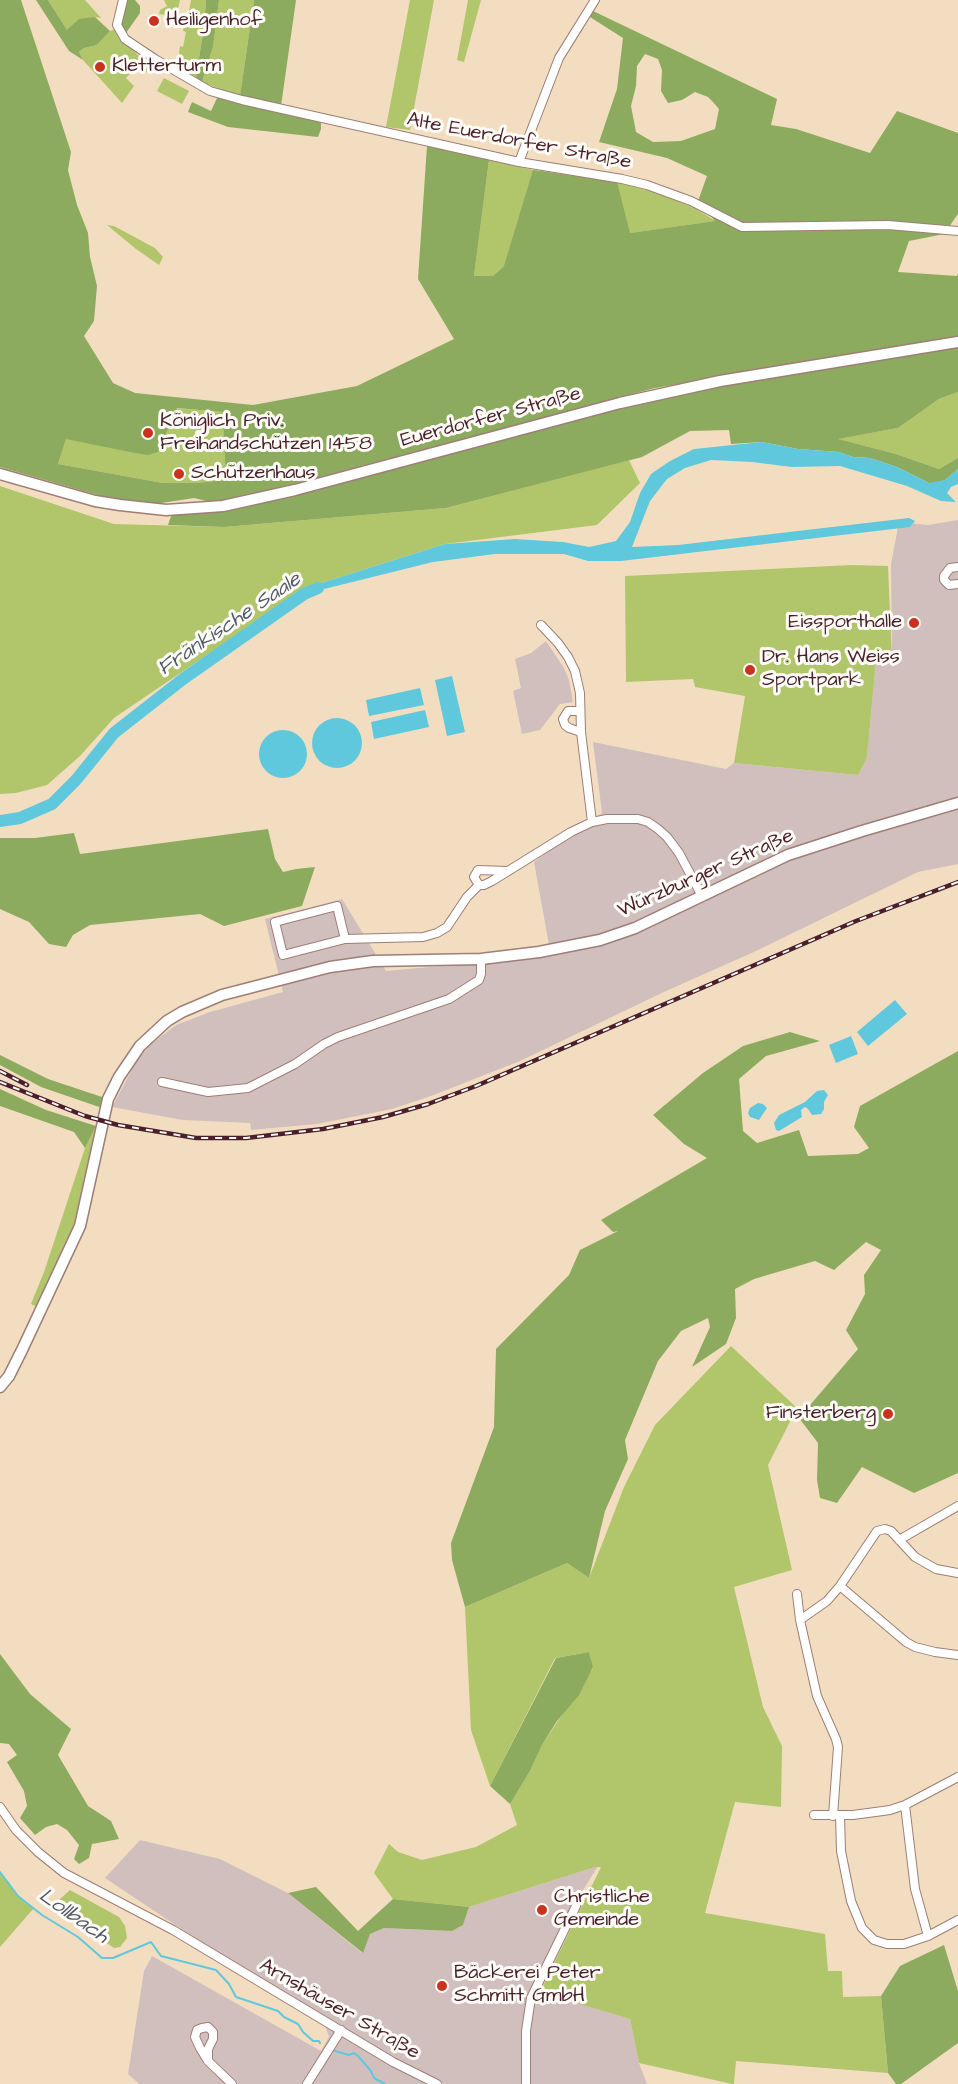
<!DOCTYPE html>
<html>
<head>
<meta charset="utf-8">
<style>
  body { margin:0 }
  canvas { display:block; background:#f3ddc0 }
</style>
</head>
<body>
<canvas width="958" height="2084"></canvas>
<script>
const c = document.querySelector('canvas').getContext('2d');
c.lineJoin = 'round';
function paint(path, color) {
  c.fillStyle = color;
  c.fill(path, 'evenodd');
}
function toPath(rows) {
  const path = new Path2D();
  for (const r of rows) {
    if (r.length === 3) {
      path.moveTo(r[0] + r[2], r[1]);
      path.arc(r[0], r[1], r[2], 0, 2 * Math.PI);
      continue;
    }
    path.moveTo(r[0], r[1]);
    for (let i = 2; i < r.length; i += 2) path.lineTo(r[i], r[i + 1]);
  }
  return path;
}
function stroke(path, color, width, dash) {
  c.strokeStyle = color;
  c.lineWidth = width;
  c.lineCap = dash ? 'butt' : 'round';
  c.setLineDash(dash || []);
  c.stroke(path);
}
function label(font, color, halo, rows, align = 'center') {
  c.font = font + ' "Architects Daughter",sans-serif';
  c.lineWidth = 6;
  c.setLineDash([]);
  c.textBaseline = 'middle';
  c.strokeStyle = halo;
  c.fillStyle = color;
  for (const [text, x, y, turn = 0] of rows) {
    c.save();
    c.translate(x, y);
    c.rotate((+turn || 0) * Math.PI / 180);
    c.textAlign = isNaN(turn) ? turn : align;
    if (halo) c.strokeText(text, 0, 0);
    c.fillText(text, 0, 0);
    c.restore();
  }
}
paint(toPath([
  [958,520,958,864,918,872,756,951,666,991,520,1061,431,1096,392,1109,317,1124,251,1130,250,1123,183,1120,112,1107,136,1062,150,1045,176,1025,210,1012,283,992,265,919,342,899,386,971,551,956,534,862,602,813,593,742,726,769,734,763,858,775,867,758,876,660,892,659,891,564,899,522,928,525],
  [546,641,564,668,569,680,573,702,560,704,540,730,522,734,513,691,521,688,515,659,531,653],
  [140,1840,220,1859,288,1893,362,1953,370,1934,384,1928,452,1931,463,1925,469,1907,598,1866,567,1916,541,1970,541,1991,630,2019,639,2063,647,2084,139,2084,128,2074,144,1971,152,1956,321,2051,329,2037,325,2025,105,1878]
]), '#d1bfbd');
paint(toPath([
  [48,0,85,0,101,18,95,17,67,30],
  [164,0,180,0,174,26,170,25,171,16,159,14,160,10,167,6],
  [191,0,206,0,204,27,196,77,173,64,173,60,178,61,180,46,183,47,186,32,183,31,184,27,186,27],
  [219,0,254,0,240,97,202,82,213,47],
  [410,0,434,0,410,130,386,127],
  [468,0,481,0,464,62,457,60],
  [116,29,124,41,151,68,145,73,137,66,126,78,134,86,122,103,83,60,79,52,84,48,97,45,110,31],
  [164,78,189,91,182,104,157,91],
  [489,160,533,170,617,182,657,193,694,208,716,221,630,233,504,266,493,276,474,276],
  [107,225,114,226,155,248,163,257,159,265,136,249],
  [958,392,958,458,939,469,896,454,837,439,898,428,939,399],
  [149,406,224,412,227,480,195,483,163,483,58,464,66,438],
  [629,460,640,483,597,525,445,544,315,585,266,615,114,718,80,756,47,785,16,793,0,794,0,486,114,524,224,527,446,508],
  [852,565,888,566,892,660,876,660,867,758,858,775,734,763,745,696,695,687,693,679,626,682,625,576],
  [96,1126,98,1141,80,1226,41,1309,31,1304,44,1272,85,1148],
  [731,1346,797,1408,768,1465,792,1570,734,1587,763,1707,782,1746,781,1807,735,1802,705,1913,825,1934,828,1971,842,1971,843,1997,881,1996,888,2073,736,2061,734,2084,732,2084,639,2063,630,2019,540,1992,601,1867,595,1867,469,1907,393,1899,374,1873,389,1844,398,1852,422,1860,476,1847,517,1825,510,1804,530,1771,542,1745,593,1668,589,1652,555,1658,490,1786,471,1730,465,1607,567,1563,589,1578,624,1487,655,1425],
  [0,1872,18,1896,34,1908,0,1947],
  [70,1890,119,1917,125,1926,127,1938,120,1947,114,1948,59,1910,60,1899]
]), '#b1c66a');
paint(toPath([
  [0,0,21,0,71,152,68,170,77,205,88,233,90,257,97,286,94,321,84,336,113,383,135,393,253,405,357,386,454,339,418,279,427,146,489,160,474,276,493,276,504,266,533,170,617,182,630,233,715,221,698,201,707,176,667,158,599,142,617,89,623,38,590,17,593,11,777,99,771,125,796,129,870,153,897,111,958,133,958,214,944,234,909,241,898,272,957,276,958,273,958,337,655,388,244,497,214,503,194,498,155,504,122,502,0,467],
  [645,54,658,59,662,70,661,91,668,103,682,100,695,92,708,97,713,102,719,109,715,129,681,141,653,142,636,132,631,106,636,86,637,66],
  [177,408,223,412,226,480,195,483,163,483,58,464,66,439,135,453,148,455,158,452],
  [36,0,48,0,67,30,79,19,95,17,110,31,97,45,84,48,79,52,83,60,69,51],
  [124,0,135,0,140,6,140,13,126,33,121,26],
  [206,0,219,0,213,47,202,82,196,77,204,27],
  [254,0,296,0,280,113,321,121,321,129,318,137,228,127,188,112,192,102,211,111,218,96,239,103],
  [958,347,958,392,939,399,898,428,838,439,896,454,939,469,958,458,958,469,945,480,936,483,929,483,897,467,870,458,853,457,839,452,798,449,762,442,731,444,729,430,690,431,642,457,446,508,224,527,168,525,172,513,224,511,646,401,789,373],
  [268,829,275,859,283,872,296,869,315,867,302,906,224,926,200,914,90,925,73,935,66,947,49,944,29,922,0,909,0,838,35,838,74,833,80,854],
  [790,1032,820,1041,766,1056,739,1079,743,1131,757,1143,799,1130,808,1156,858,1154,869,1148,854,1127,860,1106,958,1051,958,1473,914,1493,862,1467,837,1503,820,1498,817,1480,818,1443,799,1418,858,1349,846,1330,865,1294,864,1275,881,1250,866,1242,834,1270,815,1261,754,1279,735,1289,736,1318,726,1344,692,1367,710,1327,708,1318,681,1331,658,1361,625,1440,628,1459,605,1511,589,1578,567,1563,465,1607,452,1560,451,1543,494,1427,496,1349,569,1275,580,1250,618,1231,613,1232,601,1220,707,1158,684,1144,653,1115,703,1073,743,1046],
  [0,1055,48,1079,108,1099,105,1109,41,1087,0,1065],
  [0,1089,46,1110,96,1126,85,1148,74,1132,0,1106],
  [589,1652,593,1667,579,1695,557,1721,542,1745,530,1771,510,1804,490,1786,556,1658],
  [0,1654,30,1694,71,1729,58,1755,88,1806,111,1821,119,1839,92,1844,89,1858,79,1864,74,1859,79,1845,67,1830,57,1824,46,1827,35,1835,20,1818,27,1806,24,1791,7,1762,17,1755,9,1744,0,1743],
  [316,1887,358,1931,393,1899,469,1907,463,1925,452,1931,384,1928,370,1934,363,1953,288,1893],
  [944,1945,958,1991,958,2043,901,2084,896,2084,888,2073,881,1996,900,1966]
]), '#8cab5e');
paint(toPath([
  [762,442,798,449,839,452,853,457,870,458,897,467,929,483,945,480,958,469,958,484,951,487,947,493,956,502,941,501,907,486,840,466,792,467,752,462,711,460,685,468,667,479,650,501,632,547,678,545,909,518,915,521,910,527,621,561,588,561,564,554,495,554,433,562,304,594,315,585,445,544,515,539,563,542,589,547,616,541,630,522,640,493,651,474,670,461,694,449],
  [452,676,465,732,447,736,435,680],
  [420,688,424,705,369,716,366,700],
  [425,710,429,727,374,739,371,722],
  [337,743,25],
  [283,754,24],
  [895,1000,907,1014,868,1046,857,1032],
  [851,1036,858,1054,836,1063,829,1045],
  [824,1090,828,1095,824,1102,824,1109,821,1114,812,1115,808,1109,805,1107,801,1110,802,1117,779,1131,776,1130,774,1123,779,1115,805,1102,817,1091],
  [758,1103,763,1104,767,1108,759,1120,750,1117,748,1113,750,1108]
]), '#60c8dd');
stroke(toPath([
  [0,1872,18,1896,42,1915,78,1937,102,1958,113,1958,151,1942,161,1956,216,1970,229,1984,236,1997,278,2011,284,2017,298,2024,303,2032,313,2041,319,2041,320,2043],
  [335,2051,349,2055,354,2053,358,2056,371,2071,374,2078,385,2084]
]), '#60c8dd', 2);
stroke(toPath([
  [0,821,20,818,52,804,76,780,114,733,183,679,304,594,318,588]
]), '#60c8dd', 12);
const minor = toPath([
  [123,0,117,25,125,39,155,59,210,91,242,100,519,162,622,179,647,185,691,201,742,227,888,225,958,231],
  [519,162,559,58,595,0],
  [958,567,950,568,944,576,944,580,949,585,958,584],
  [541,625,558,643,568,657,575,671,580,693,581,732,592,822],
  [580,711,568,711,563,719,565,725,569,728,581,732],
  [479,885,474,877,478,870,507,871],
  [345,939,337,906,275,922,283,955,345,939,423,937,437,933,447,927,467,897,479,885,484,885,492,881,571,832,592,822,607,819,638,819,648,822,658,829,667,837,679,853,702,896],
  [162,1082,208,1092,248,1088,295,1064,324,1044,338,1037,449,999,479,980,481,974,481,959],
  [899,1540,958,1506],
  [840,1586,906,1642,915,1647,935,1652,958,1655],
  [797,1594,800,1620,817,1696,836,1739,838,1747,833,1816],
  [800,1620,827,1601,840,1586,877,1531,885,1529,891,1531,915,1557,936,1569,958,1573],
  [905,1805,915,1889,928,1936],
  [0,1807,16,1830,38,1852,64,1873,173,1930,393,2062,437,2084],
  [814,1815,853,1815,890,1810,905,1805,958,1777],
  [840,1816,841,1851,851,1901,862,1928,874,1940,887,1944,904,1944,928,1936,958,1920],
  [208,2061,208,2049,213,2039,213,2032,208,2027,202,2028,197,2030,195,2037,200,2048,208,2061,232,2084],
  [307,2084,341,2030],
  [526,2084,526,2031,531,1998,576,1906]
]);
const major = toPath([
  [0,474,95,501,120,505,166,510,223,506,295,490,620,403,720,381,958,342],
  [0,1387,9,1376,22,1350,80,1226,108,1099,119,1077,140,1046,167,1021,182,1012,222,995,330,967,373,961,481,959,539,952,600,940,635,928,788,855,862,831,958,803]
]);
stroke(minor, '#9e7e76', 10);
stroke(major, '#9e7e76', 13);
stroke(minor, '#fff', 8);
stroke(major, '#fff', 10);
const rail = toPath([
  [0,1071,27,1085],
  [0,1082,85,1116,118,1125,196,1138,246,1138,323,1129,383,1117,428,1104,476,1086,856,921,958,882]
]);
stroke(rail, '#4a1f2b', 4.5);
stroke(rail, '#fdfcf7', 2, [7]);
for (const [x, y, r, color] of [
  [154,21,6,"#c8321e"],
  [100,67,6,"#c8321e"],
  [148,433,6,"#c8321e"],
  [179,474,6,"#c8321e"],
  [914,623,6,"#c8321e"],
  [750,670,6,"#c8321e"],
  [888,1414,6,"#c8321e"],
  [542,1910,6,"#c8321e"],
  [442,1986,6,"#c8321e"]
]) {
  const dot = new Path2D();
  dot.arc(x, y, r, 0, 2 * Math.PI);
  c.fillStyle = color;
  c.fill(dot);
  stroke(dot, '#fdfcf7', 2);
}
label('20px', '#4a1f2b', '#fdfcf7', [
  ["Heiligenhof",166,21],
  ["Kletterturm",112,67],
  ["Königlich Priv.",160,422],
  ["Freihandschützen 1458",160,445],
  ["Schützenhaus",191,474],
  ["Eissporthalle",902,623,"right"],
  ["Dr. Hans Weiss",762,658],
  ["Sportpark",762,681],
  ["Finsterberg",876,1414,"right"],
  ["Christliche",554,1898],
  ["Gemeinde",554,1921],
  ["Bäckerei Peter",454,1974],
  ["Schmitt GmbH",454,1997]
], 'left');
label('20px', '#4a1f2b', '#fdfcf7', [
  ["Alte Euerdorfer Straße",519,142,11],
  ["Euerdorfer Straße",491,418,-15],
  ["Würzburger Straße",706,874,-24],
  ["Arnshäuser Straße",339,2010,30]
]);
label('italic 21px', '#525a69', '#fdfcf7', [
  ["Fränkische Saale",230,625,-34],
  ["Lollbach",73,1917,35]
]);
</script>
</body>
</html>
